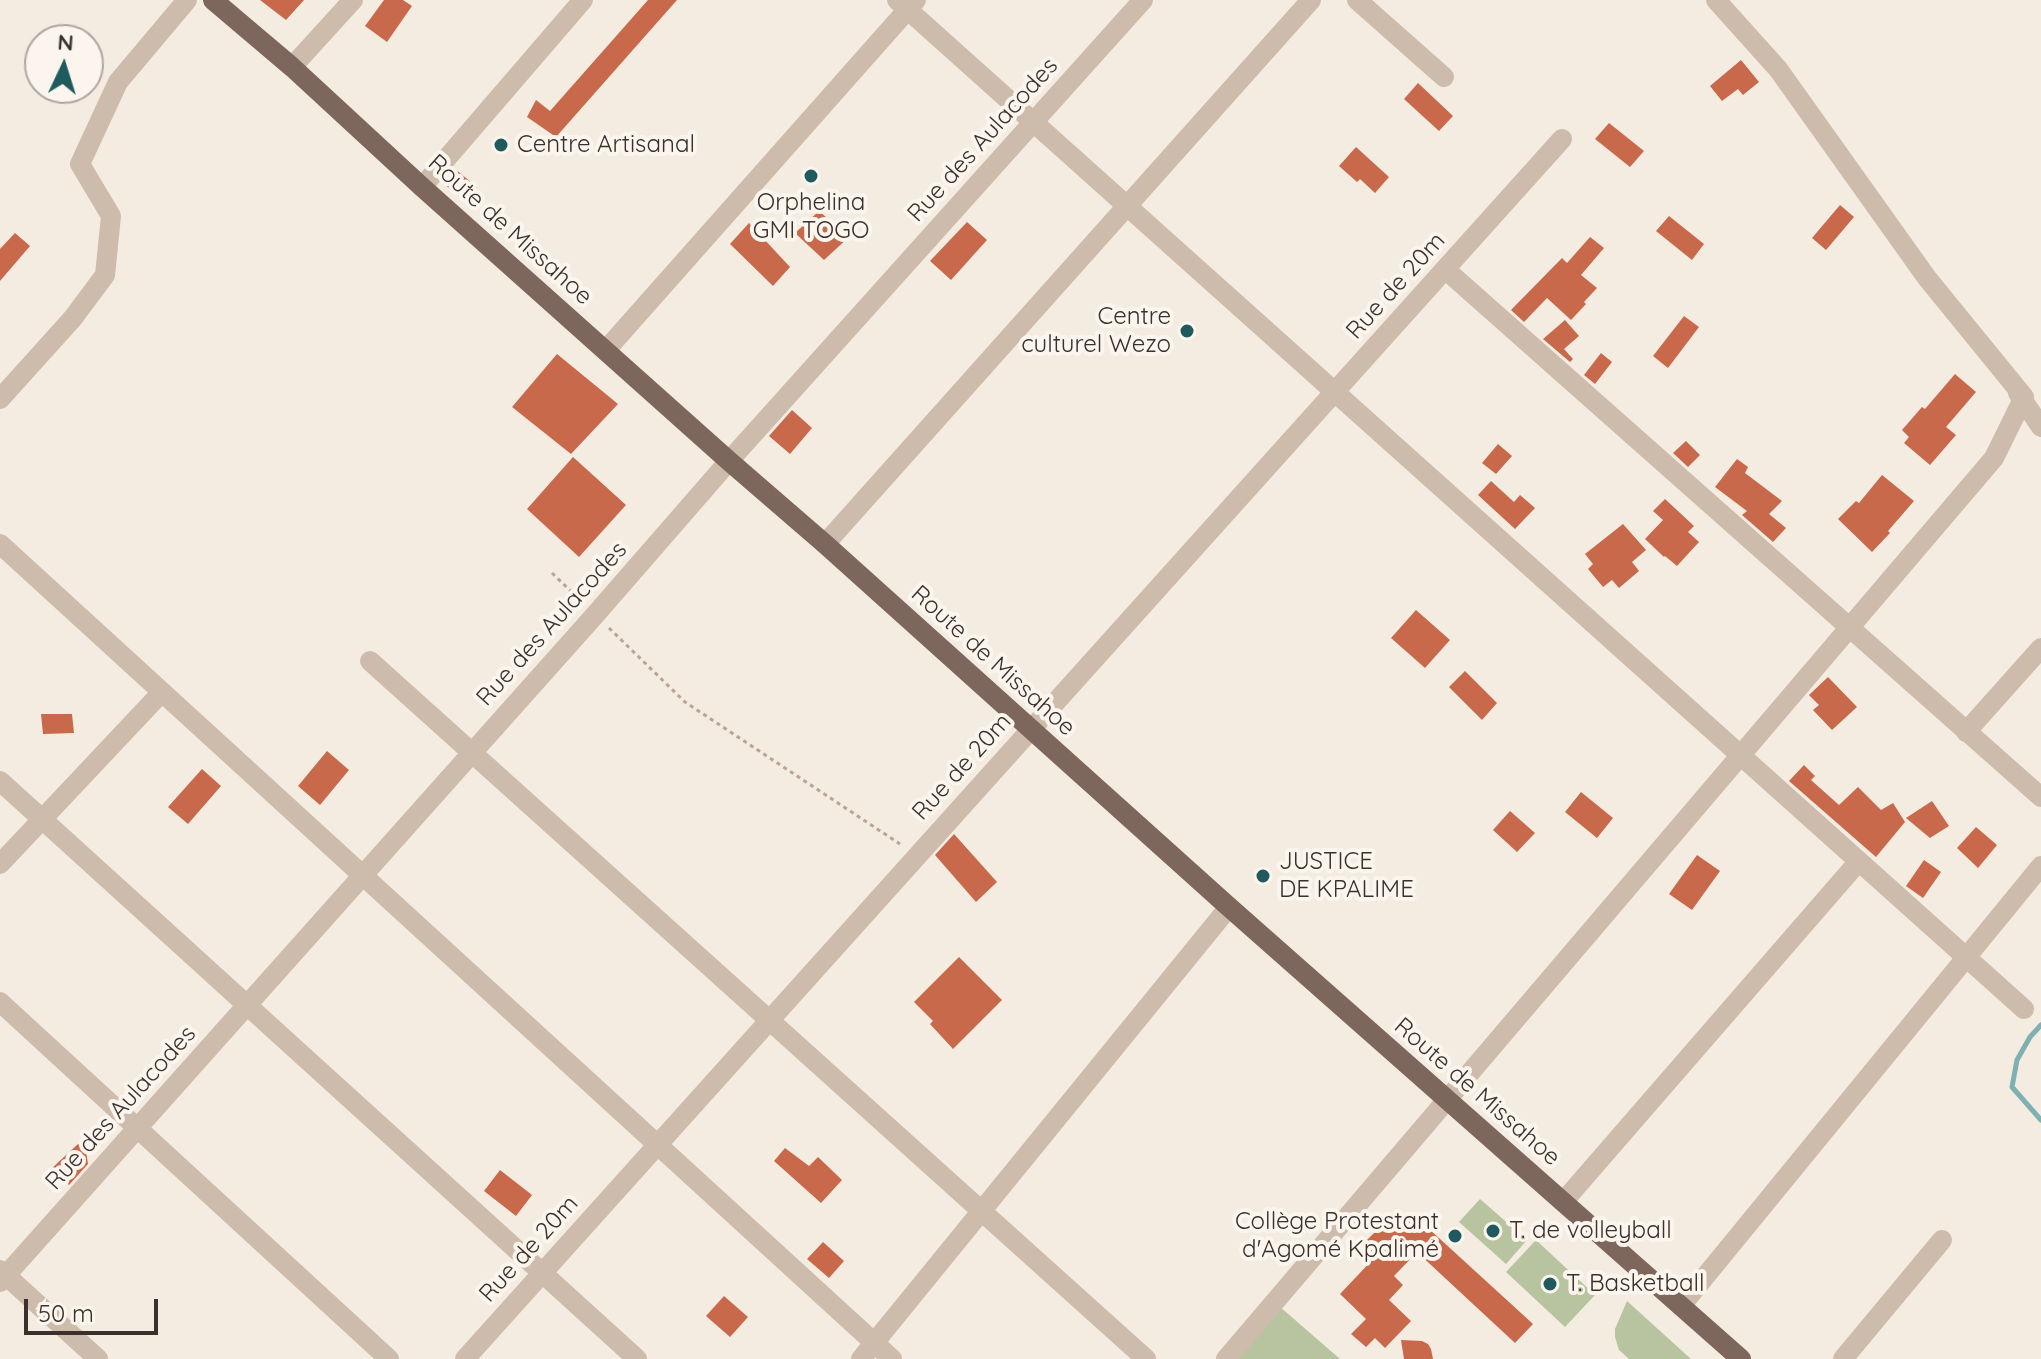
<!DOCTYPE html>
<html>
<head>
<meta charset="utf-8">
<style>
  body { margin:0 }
  #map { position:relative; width:2041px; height:1359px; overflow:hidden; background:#f4ebe1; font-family:Quicksand,sans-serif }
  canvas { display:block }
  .north { position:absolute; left:24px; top:24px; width:80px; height:80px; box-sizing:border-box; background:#fbf5ee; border:2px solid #aea6a0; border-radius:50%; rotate:4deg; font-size:22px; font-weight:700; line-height:32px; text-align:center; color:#3b302b }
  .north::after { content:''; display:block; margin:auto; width:28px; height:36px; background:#1f5a5e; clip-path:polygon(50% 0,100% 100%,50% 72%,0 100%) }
  .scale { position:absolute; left:24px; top:1299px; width:134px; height:36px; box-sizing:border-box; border:4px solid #3b302b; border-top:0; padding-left:10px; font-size:24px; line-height:28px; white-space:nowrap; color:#3b302b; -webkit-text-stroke:6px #fbf5ee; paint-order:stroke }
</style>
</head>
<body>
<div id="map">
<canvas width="2041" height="1359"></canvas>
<div class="north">N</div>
<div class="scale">50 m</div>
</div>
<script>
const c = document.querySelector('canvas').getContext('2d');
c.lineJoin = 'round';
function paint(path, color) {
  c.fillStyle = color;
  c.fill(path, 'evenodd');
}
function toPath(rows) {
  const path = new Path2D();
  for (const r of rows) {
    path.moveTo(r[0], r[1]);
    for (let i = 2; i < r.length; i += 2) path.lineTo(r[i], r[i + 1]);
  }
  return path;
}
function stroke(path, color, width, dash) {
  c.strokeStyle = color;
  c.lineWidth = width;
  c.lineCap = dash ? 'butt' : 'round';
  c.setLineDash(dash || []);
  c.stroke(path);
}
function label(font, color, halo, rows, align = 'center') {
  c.font = font + ' Quicksand,sans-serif';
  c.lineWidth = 8;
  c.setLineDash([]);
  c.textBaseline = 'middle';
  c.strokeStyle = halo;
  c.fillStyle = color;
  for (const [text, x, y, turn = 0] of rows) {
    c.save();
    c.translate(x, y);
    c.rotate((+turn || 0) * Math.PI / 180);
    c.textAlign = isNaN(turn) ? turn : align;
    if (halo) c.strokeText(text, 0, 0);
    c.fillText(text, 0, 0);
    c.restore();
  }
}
paint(toPath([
  [1480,1199,1527,1240,1506,1264,1459,1222],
  [1536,1240,1595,1295,1565,1327,1506,1272],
  [1627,1301,1691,1359,1629,1359,1619,1350,1615,1337,1615,1329],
  [1279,1306,1340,1359,1230,1359]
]), '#b8c4a0');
stroke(toPath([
  [2041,1025,2030,1037,2017,1060,2012,1087,2041,1120]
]), '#7fb0b2', 5);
paint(toPath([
  [260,0,304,0,286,20],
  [384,0,403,0,412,6,387,42,365,26],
  [648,0,677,0,556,137,527,117,536,100,550,111],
  [1741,60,1759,82,1743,95,1738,89,1722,101,1710,86],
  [1418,83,1453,116,1439,131,1404,99],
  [1609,123,1644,151,1630,167,1595,139],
  [1356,147,1389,177,1375,193,1360,179,1357,182,1339,166],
  [455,169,477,187,465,201,443,183],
  [1840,205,1854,217,1826,250,1812,238],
  [819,211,849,237,824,260,795,233],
  [1669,216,1704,244,1692,260,1656,231],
  [967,222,987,240,951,280,930,261],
  [749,223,790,267,773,286,730,244],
  [15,233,30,246,0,281,0,249],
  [1590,237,1604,248,1581,275,1597,288,1584,302,1586,304,1571,320,1547,298,1524,322,1511,310,1562,258,1567,263],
  [1684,316,1699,327,1668,368,1653,356],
  [1565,320,1579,336,1564,349,1573,359,1570,362,1543,339],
  [1601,353,1612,362,1595,384,1584,375],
  [557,354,618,404,571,454,512,407],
  [1955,374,1976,392,1946,427,1956,435,1930,465,1904,443,1909,437,1902,430,1922,407,1925,409],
  [792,410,812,428,790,454,769,436],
  [1686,441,1700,455,1688,467,1673,453],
  [1498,444,1512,456,1496,474,1482,463],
  [573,457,626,505,579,557,527,509],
  [1737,459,1748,467,1745,473,1782,501,1769,514,1786,528,1773,542,1742,515,1747,511,1715,487],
  [1882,475,1914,501,1888,531,1890,533,1872,552,1838,519,1856,501,1859,503],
  [1491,481,1514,502,1520,495,1535,508,1515,529,1478,495],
  [1665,499,1694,526,1688,532,1699,542,1677,566,1665,556,1664,557,1645,539,1663,520,1653,511],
  [1623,524,1646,550,1632,562,1639,571,1619,588,1612,580,1603,587,1588,569,1593,564,1585,554],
  [1416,610,1450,640,1425,668,1391,638],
  [1465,671,1497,703,1482,720,1449,687],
  [1828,677,1857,707,1832,730,1813,710,1819,705,1809,695],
  [41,714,72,714,74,733,43,734],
  [327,751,349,770,320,805,298,786],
  [1804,765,1815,776,1811,780,1839,805,1858,787,1881,810,1893,803,1905,822,1876,857,1789,781],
  [202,769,221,786,188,824,168,807],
  [1581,792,1613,818,1597,838,1565,812],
  [1932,801,1949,826,1930,838,1906,818],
  [1510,811,1535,833,1517,852,1493,830],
  [1976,827,1997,845,1978,868,1957,848],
  [954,834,997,882,976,902,935,855],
  [1697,855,1720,871,1692,910,1669,894],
  [1924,860,1941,872,1923,898,1906,886],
  [959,957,1002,1000,953,1049,930,1024,933,1021,914,1002],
  [78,1144,86,1151,88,1164,69,1185,51,1169],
  [785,1148,809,1166,818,1157,842,1180,821,1203,774,1161],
  [500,1170,532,1195,516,1216,484,1191],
  [1406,1214,1412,1220,1416,1217,1533,1324,1515,1343,1417,1252,1394,1276,1403,1285,1389,1300,1411,1321,1385,1348,1375,1338,1366,1347,1351,1334,1366,1319,1340,1294,1376,1256,1363,1244,1382,1225,1389,1232],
  [823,1242,844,1261,829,1278,807,1259],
  [724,1296,748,1317,730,1337,706,1316],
  [1401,1340,1422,1341,1428,1344,1431,1349,1433,1359,1404,1359]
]), '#c8694b');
stroke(toPath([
  [552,573,583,603],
  [609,628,685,702,900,844]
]), '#b9a596', 3, [4, 4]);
stroke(toPath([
  [897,0,2024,1009],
  [1357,0,1444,77],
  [292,67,353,0],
  [422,187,583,0],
  [1446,270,2041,797],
  [606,350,916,0],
  [2018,393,2041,427],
  [0,399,73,318,105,275,111,216,80,164,118,82,187,0],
  [0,544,892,1359],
  [825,544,1311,0],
  [370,661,1146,1359],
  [1966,732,2041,648],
  [0,781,637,1359],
  [0,864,162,692],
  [0,1002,389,1359],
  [1563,1202,1859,861],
  [0,1270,98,1359],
  [0,1282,595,615,729,461,1143,0],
  [1681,1306,2041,866],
  [465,1359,1562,139],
  [861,1359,1229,907],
  [1226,1359,1994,458,2024,397,1927,278,1778,69,1716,0],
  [1843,1359,1942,1240]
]), '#cdbbac', 20);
stroke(toPath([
  [213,0,292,67,422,187,729,461,825,544,1229,907,1741,1359]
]), '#7d675c', 20);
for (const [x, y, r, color] of [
  [501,145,8,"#1f5a5e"],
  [811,176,8,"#1f5a5e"],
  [1187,331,8,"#1f5a5e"],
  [1263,876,8,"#1f5a5e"],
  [1493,1231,8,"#1f5a5e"],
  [1455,1236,8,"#1f5a5e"],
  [1550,1284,8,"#1f5a5e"]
]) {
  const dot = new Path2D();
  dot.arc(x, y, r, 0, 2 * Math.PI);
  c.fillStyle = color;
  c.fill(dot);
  stroke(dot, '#fbf5ee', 3);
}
label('24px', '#3b302b', '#fbf5ee', [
  ["Rue des Aulacodes",983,140,-48],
  ["Route de Missahoe",510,230,42],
  ["Rue de 20m",1396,286,-48],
  ["Rue des Aulacodes",552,624,-48],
  ["Route de Missahoe",993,661,42],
  ["Rue de 20m",962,767,-48],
  ["Route de Missahoe",1477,1092,41],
  ["Rue des Aulacodes",121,1108,-48],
  ["Rue de 20m",529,1249,-48]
]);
label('24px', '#3b302b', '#fbf5ee', [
  ["Centre Artisanal",517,145],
  ["Orphelina",811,203,"center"],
  ["GMI TOGO",811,231,"center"],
  ["Centre",1171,317,"right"],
  ["culturel Wezo",1171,345,"right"],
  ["JUSTICE",1279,862],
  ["DE KPALIME",1279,890],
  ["Collège Protestant",1439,1222,"right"],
  ["d'Agomé Kpalimé",1439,1250,"right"],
  ["T. de volleyball",1509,1231],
  ["T. Basketball",1566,1284]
], 'left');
</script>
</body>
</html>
